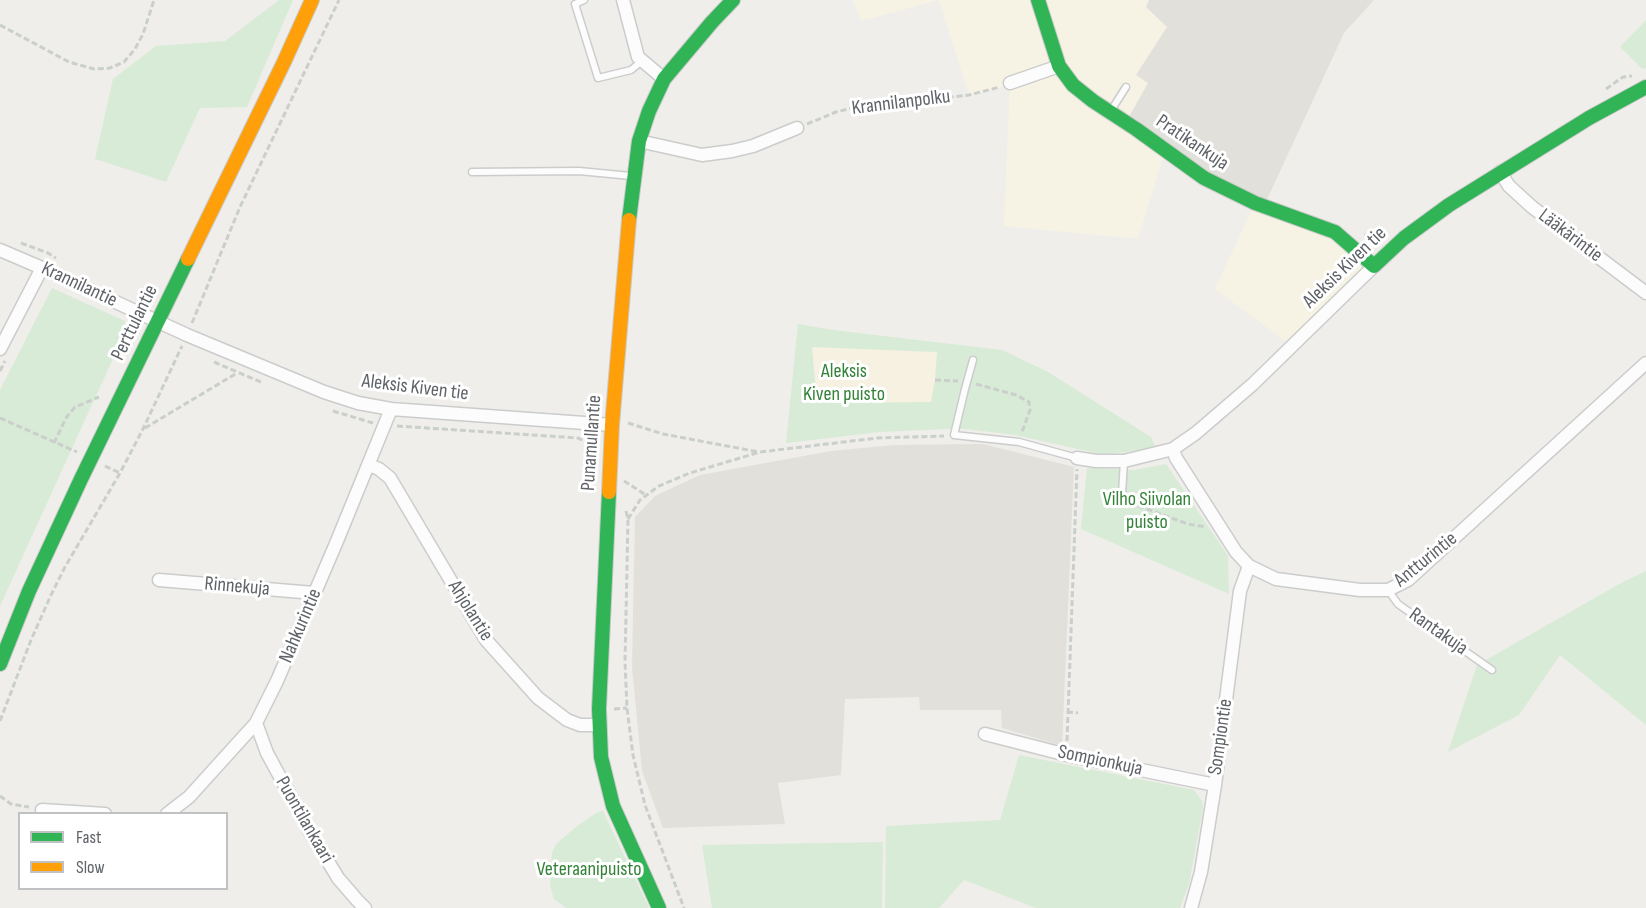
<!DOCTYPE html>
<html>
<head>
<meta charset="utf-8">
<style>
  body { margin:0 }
  #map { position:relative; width:1646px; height:908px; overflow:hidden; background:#efeeea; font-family:"Sofia Sans Condensed",sans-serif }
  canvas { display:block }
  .legend { position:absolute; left:18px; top:812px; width:210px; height:78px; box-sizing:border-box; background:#fff; border:2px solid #bfc1c3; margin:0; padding:8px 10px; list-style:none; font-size:18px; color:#5f6368 }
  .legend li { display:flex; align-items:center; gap:12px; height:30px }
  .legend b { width:30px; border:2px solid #bfc1c3 }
</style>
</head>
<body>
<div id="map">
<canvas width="1646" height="908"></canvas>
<ul class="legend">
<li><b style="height:8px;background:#30b455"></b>Fast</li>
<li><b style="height:8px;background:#ff9f0a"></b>Slow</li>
</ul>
</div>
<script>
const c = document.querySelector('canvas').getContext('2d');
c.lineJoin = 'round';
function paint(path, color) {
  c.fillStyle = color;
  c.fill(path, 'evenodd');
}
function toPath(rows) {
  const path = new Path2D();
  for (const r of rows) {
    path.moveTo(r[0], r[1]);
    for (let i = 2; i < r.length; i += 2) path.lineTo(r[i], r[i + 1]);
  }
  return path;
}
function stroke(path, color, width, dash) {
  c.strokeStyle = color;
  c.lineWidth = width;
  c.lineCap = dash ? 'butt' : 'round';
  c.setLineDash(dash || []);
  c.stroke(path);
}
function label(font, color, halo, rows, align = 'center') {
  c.font = font + ' "Sofia Sans Condensed",sans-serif';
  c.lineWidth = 6;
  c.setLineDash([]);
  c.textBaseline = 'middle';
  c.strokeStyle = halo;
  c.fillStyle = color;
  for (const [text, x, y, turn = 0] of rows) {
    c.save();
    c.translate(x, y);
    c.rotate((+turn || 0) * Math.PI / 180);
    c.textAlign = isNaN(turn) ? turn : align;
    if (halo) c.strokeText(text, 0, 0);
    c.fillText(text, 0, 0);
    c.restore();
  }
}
paint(toPath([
  [853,0,938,0,861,21],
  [939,0,1149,0,1146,7,1167,27,1136,75,1148,83,1126,122,1168,152,1162,160,1138,239,1004,226,1010,83,996,89,969,95],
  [1255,203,1335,232,1374,266,1292,346,1215,289]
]), '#f7f3e4');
paint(toPath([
  [1149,0,1374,0,1344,33,1264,206,1126,122,1148,83,1136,75,1167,27,1146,7],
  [983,444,1074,467,1062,746,1002,728,1001,710,920,710,919,697,845,699,841,775,778,783,785,824,663,828,642,771,632,667,635,517,655,496,700,475,831,451,894,445]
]), '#e2e0da');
paint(toPath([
  [279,0,293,0,247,107,200,108,166,182,95,159,113,79,156,46,225,41],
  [1646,20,1646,68,1642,69,1620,47],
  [52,288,125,321,122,339,0,606,0,390],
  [798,324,833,330,1002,350,1048,372,1151,437,1155,446,1132,451,1109,454,1096,453,1015,435,965,429,948,429,880,432,786,443],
  [1166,464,1228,556,1229,594,1081,529,1087,468,1134,470],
  [1646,571,1646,725,1560,655,1519,715,1448,752,1477,665,1621,583],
  [1019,755,1194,790,1202,801,1203,808,1189,884,1180,908,1036,908,964,880,939,908,885,908,886,826,1000,820],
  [603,811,649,908,566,908,554,899,550,885,552,853,556,844,576,827,596,813],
  [883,842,882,908,712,908,702,845]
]), '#d8ebd6');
paint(toPath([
  [812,347,937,352,935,380,931,402,817,403]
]), '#f6f1e1');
const lane = toPath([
  [584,0,575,4,598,78,631,70,642,61],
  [1112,109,1126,87],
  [472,172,579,171,631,176],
  [973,360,965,389,954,435,1019,442,1077,458],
  [1122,494,1124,461],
  [1388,590,1398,604,1492,670]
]);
const street = toPath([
  [623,0,638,57,664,79],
  [1010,83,1059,66],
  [639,141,702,155,732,151,753,146,797,128],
  [1500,172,1509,186,1532,207,1646,293],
  [0,250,42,268,187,335,324,392,358,403,391,409,612,425],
  [0,349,42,268],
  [1173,449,1176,458,1236,552,1249,566,1276,579,1360,590,1388,590,1408,580,1646,363],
  [1077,458,1096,461,1124,461,1173,449,1196,433,1253,384,1374,266],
  [369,465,379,469,390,478,486,640,538,698,567,720,580,725,598,725],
  [159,580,314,593],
  [256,723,267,753,309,830,338,878,357,900,365,908],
  [985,734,1067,755,1215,785],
  [42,810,105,814],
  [167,814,189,797,256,723,277,681,337,541,391,409],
  [1191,908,1201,872,1215,785,1240,591,1249,566]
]);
const fast = toPath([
  [1038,0,1059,66,1073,85,1093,101,1136,129,1204,178,1255,203,1335,232,1374,266,1404,238,1449,205,1589,118,1646,87],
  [629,220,639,141,649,111,664,79,712,22,733,0],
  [609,492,599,709,601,757,613,806,659,908],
  [0,664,29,591,81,479,188,259]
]);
const slow = toPath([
  [188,259,284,62,312,0],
  [609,492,612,425,629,220]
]);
stroke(lane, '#cbcccc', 9);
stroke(street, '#cbcccc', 15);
stroke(fast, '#cacacb', 16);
stroke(slow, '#cacacb', 16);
stroke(toPath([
  [0,25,69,62,94,69,110,68,124,62,135,49,143,34,154,0],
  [1606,89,1623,77,1632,76],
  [807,124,836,112,852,108,969,95,1000,87],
  [1364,235,1382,237],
  [21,243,48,253,56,258],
  [1344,276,1346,262],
  [192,323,240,207,339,0],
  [214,362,263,383],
  [0,371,5,361],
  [935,380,958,381],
  [976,384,1016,395,1029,402,1030,410,1022,432],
  [333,411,373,423],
  [0,418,77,452],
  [628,423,663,434,759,452],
  [397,426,578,438,588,443,594,452],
  [145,428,237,373],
  [54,443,66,418,75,407,99,397],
  [105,466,120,473],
  [624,481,646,495],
  [1131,500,1139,506,1188,524,1206,527],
  [626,511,628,519,625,662,627,708,633,755,645,805,684,908],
  [628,519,640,500,659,486,690,473,760,452,877,438,944,436],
  [614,709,627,708],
  [1067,712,1078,713],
  [0,721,31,640,51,595,65,567,120,473,143,429,182,346],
  [1067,741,1077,469],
  [0,796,11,804,29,807]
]), '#cacfcc', 3, [6, 3]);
stroke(lane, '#fdfcfc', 6);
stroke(street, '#fdfcfc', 12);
stroke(fast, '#30b455', 14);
stroke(slow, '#ff9f0a', 14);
label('20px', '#5f6368', '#fff', [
  ["Krannilanpolku",901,103,-7],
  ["Pratikankuja",1192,143,34],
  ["Lääkärintie",1570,236,37],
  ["Aleksis Kiven tie",1345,268,-44],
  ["Krannilantie",79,285,25],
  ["Perttulantie",135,323,-64],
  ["Aleksis Kiven tie",415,388,7],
  ["Punamullantie",592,443,-86],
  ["Antturintie",1426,560,-39],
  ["Rinnekuja",237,587,5],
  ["Ahjolantie",470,611,58],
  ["Nahkurintie",301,626,-67],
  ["Rantakuja",1438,632,35],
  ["Sompiontie",1221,737,-82],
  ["Sompionkuja",1100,761,12],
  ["Puontilankaari",304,820,60]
]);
label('20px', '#348238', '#fff', [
  ["Aleksis",844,372],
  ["Kiven puisto",844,395],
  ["Vilho Siivolan",1147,500],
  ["puisto",1147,523],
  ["Veteraanipuisto",589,870]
]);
</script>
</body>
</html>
